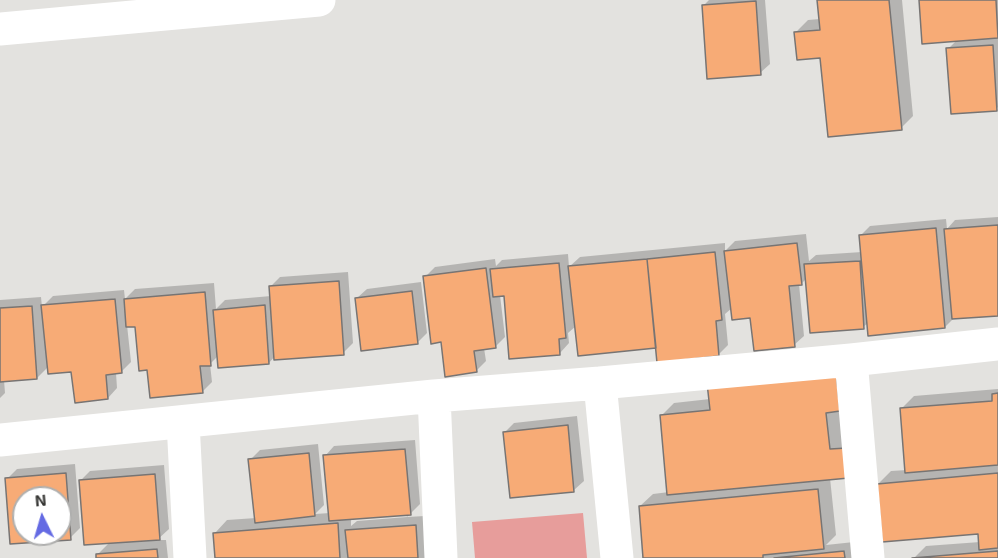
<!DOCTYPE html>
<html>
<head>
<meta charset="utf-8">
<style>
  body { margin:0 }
  #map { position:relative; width:998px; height:558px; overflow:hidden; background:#e3e2df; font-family:"Exo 2",sans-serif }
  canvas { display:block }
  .north { position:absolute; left:12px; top:486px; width:60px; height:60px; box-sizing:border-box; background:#fff; border:2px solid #afafae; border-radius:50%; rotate:355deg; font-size:16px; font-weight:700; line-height:24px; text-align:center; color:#363634 }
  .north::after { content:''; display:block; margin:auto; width:21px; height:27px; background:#646ae3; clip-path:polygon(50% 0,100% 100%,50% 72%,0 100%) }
</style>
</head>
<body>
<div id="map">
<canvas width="998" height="558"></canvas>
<div class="north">N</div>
</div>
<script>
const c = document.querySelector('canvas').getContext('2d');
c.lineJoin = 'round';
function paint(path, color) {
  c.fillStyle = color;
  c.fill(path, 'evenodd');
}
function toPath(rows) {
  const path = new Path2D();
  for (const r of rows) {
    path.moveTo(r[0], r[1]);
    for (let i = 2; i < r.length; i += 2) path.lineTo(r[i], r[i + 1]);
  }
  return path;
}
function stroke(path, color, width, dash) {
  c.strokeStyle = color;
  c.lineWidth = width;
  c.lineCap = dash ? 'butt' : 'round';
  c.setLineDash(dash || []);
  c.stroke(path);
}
paint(toPath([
  [583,513,587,558,475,558,472,522]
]), '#e79d9b');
paint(toPath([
  [709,0,765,0,770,64,760,73,703,6],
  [819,0,902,0,913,116,901,128,795,33,808,20,820,19],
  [920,0,998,0,998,107,996,109,948,49,957,40],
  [998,217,998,315,954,318,945,327,868,323,863,327,807,278,801,284,799,284,804,336,794,345,752,316,732,308,725,314,728,345,718,355,657,347,576,326,568,333,569,343,560,353,505,295,500,295,505,337,495,347,484,348,486,361,476,371,442,341,425,277,435,267,495,259,496,266,502,260,568,254,569,267,580,257,725,243,725,251,735,241,806,234,809,261,816,255,862,252,860,236,870,226,946,219,947,229,955,220],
  [348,272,353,343,343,353,275,356,269,363,218,356,210,364,212,382,202,392,149,369,136,325,127,325,131,362,121,372,116,373,117,388,108,398,73,370,49,366,37,378,4,380,5,393,0,398,0,300,41,297,42,307,53,296,124,290,125,299,135,289,214,283,216,309,225,300,271,296,271,286,280,277],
  [421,282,427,333,417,343,357,298,367,289],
  [848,358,859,436,830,478,836,535,826,545,854,542,855,558,645,558,640,506,653,494,669,492,661,416,674,403,710,399],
  [998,389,998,558,914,558,926,546,980,542,979,533,878,484,891,471,907,470,901,409,914,396],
  [577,416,584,481,574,490,505,432,514,423],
  [415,440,420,504,407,517,425,516,428,558,217,558,215,533,227,520,256,518,250,460,260,450,318,444,324,505,315,514,330,513,325,456,334,446],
  [406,514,407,517,357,521,351,526,351,518],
  [75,464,80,528,70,538,12,543,7,479,17,469],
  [24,498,60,498,60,534,24,534],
  [164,465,169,529,157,540,166,540,168,558,97,558,97,555,110,542,80,481,90,471]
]), '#0003');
const building = toPath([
  [817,0,889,0,902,130,828,137,820,58,797,60,794,32,820,30,817,0],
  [919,0,996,0,998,38,922,44,919,0],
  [756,1,761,75,707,79,702,5,756,1],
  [993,45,997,111,951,114,946,48,993,45],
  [998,225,998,316,952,319,944,229,998,225],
  [936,228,945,328,868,336,859,235,936,228],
  [797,243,802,285,789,286,795,347,754,351,750,318,732,320,724,251,797,243],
  [715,252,722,320,716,321,719,356,657,363,647,259,715,252],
  [647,259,656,348,578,356,568,266,647,259],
  [860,261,864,329,810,333,804,264,860,261],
  [559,263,566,338,559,339,560,355,509,359,504,296,493,297,490,269,559,263],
  [486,268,496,348,474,351,477,372,445,377,441,342,431,344,423,276,486,268],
  [339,281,344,355,274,360,269,286,339,281],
  [412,291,418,344,361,351,355,298,412,291],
  [205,292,211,366,200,366,203,393,150,398,147,370,139,371,135,327,126,327,124,299,205,292],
  [115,299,122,373,106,375,108,399,75,403,71,372,48,374,41,305,115,299],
  [265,305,269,364,218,368,213,310,265,305],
  [32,306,37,379,0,382,0,308,32,306],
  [836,370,840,411,826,413,830,449,847,448,849,478,667,495,660,415,710,410,707,383,836,370],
  [998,393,998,465,905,473,900,408,992,401,992,394,998,393],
  [568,425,574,492,510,498,503,432,568,425],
  [405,449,411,515,329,521,323,455,405,449],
  [309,453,315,516,255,523,248,459,309,453],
  [66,473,71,540,10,544,5,478,66,473],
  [24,498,60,498,60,534,24,534,24,498],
  [998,473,998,548,979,550,978,534,882,542,877,484,998,473],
  [155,474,160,540,84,545,79,480,155,474],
  [818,489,824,549,763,555,763,558,643,558,639,506,818,489],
  [338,523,340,558,215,558,213,533,338,523],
  [416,525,418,558,348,558,345,530,416,525],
  [157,549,158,558,96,558,96,554,157,549],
  [844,551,845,558,774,558,844,551],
  [998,551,998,558,912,558,998,551]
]);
paint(building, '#f7ab76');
stroke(building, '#777473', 1.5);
stroke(toPath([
  [0,29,319,0],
  [851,360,868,558],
  [600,383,617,558],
  [434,396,441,558],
  [183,422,190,558],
  [0,440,434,396,600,383,851,360,998,344]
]), '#fff', 33);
</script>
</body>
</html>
